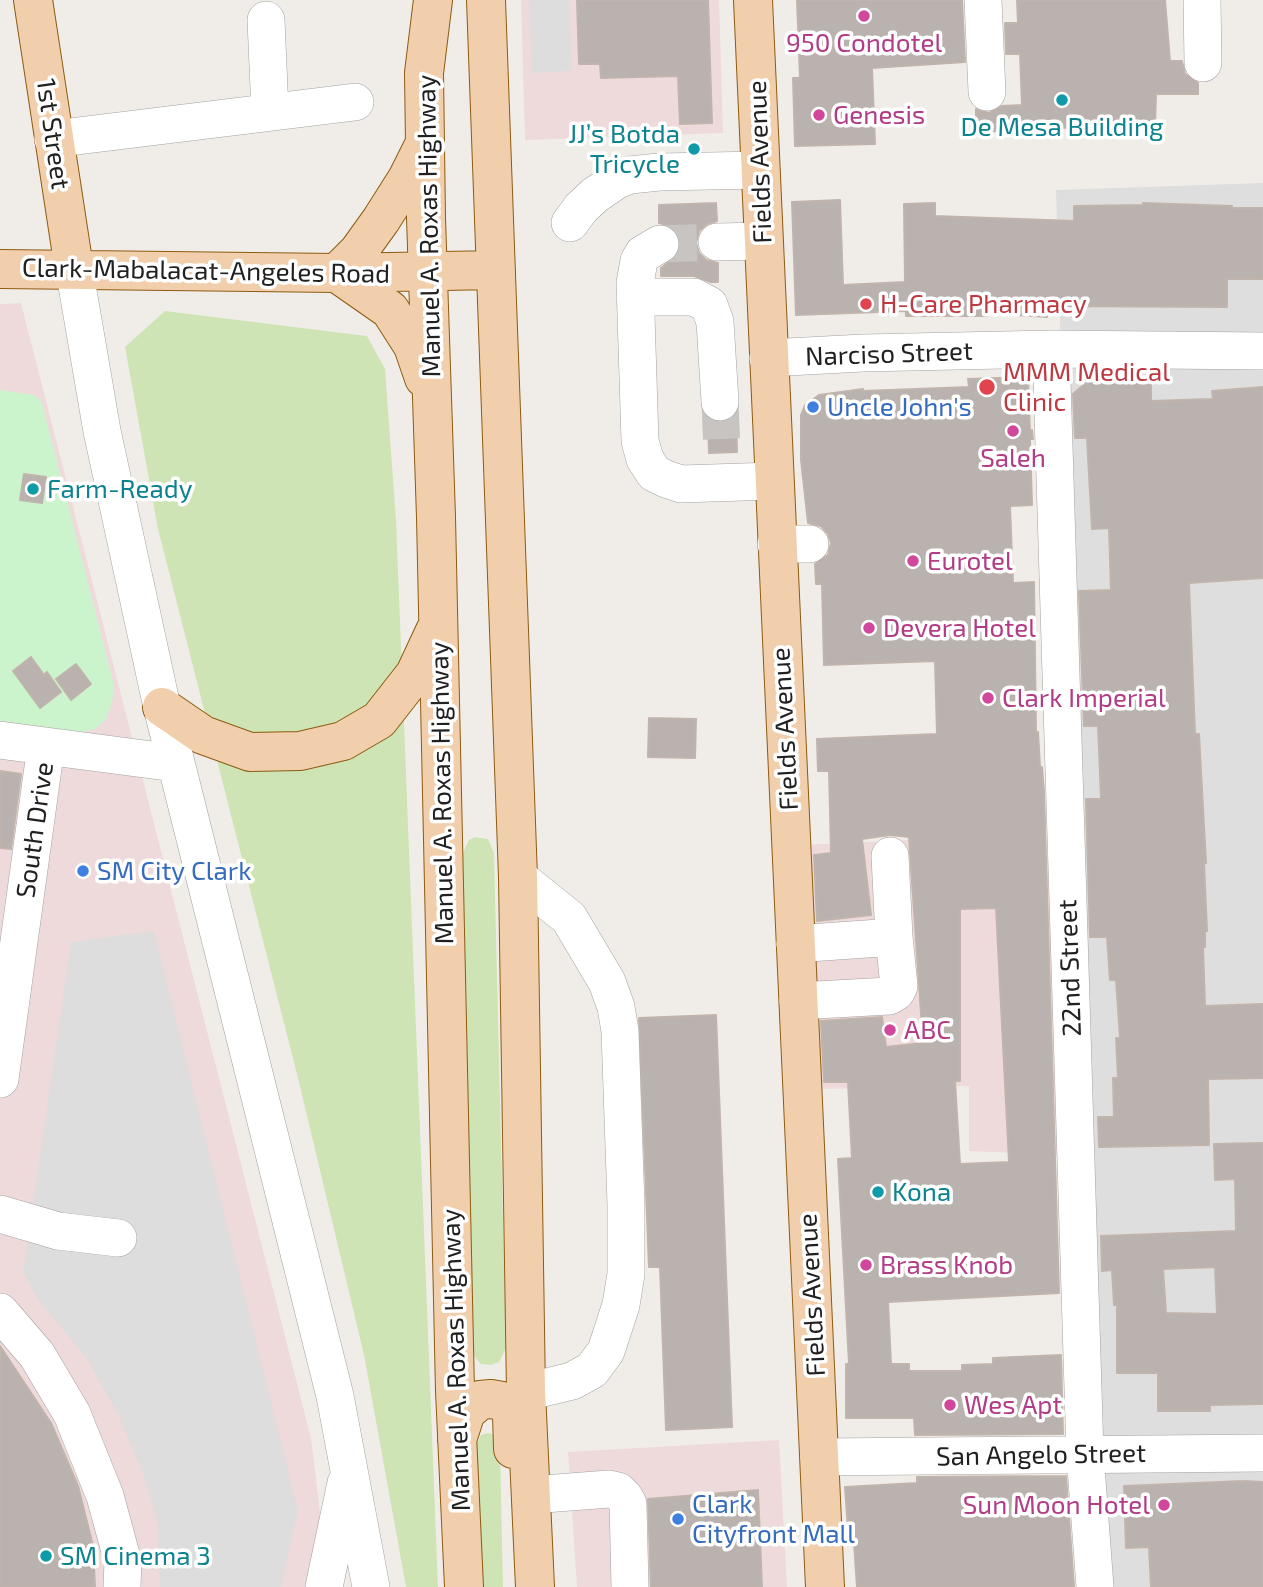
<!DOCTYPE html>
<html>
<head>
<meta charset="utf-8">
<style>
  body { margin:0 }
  canvas { display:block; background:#f0ede9 }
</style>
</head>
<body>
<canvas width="1263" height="1587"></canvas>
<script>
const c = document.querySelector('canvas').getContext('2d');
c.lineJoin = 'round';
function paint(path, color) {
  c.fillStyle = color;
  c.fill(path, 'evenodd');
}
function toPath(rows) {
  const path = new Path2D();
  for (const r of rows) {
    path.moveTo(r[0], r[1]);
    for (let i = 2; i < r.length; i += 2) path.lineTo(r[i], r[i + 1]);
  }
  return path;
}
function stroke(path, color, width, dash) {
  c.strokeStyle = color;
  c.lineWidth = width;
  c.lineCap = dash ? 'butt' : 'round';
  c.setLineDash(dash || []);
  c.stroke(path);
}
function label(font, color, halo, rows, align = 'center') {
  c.font = font + ' "Exo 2",sans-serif';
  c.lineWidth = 7;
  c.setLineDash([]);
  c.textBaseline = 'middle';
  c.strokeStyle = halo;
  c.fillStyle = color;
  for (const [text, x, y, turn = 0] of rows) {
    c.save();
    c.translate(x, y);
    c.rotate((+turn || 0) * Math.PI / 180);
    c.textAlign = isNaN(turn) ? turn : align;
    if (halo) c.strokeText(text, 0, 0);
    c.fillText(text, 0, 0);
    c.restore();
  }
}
paint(toPath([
  [1263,183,1263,1587,1099,1587,1056,190]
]), '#dfdede');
paint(toPath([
  [521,0,719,0,723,133,525,140],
  [21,303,311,1438,329,1587,0,1587,0,304],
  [909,840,911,869,1059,858,1063,1155,969,1151,969,1086,819,1089,803,845],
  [779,1440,787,1587,577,1587,568,1452]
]), '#efdadb');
paint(toPath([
  [165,311,367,336,385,369,396,520,438,1587,406,1587,364,1355,298,1078,158,529,125,347],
  [475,837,488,839,494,853,506,1348,499,1362,491,1365,481,1364,471,1353,462,855,469,840],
  [488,1433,495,1435,500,1450,503,1587,480,1587,475,1448,481,1435]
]), '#cfe4b5');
paint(toPath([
  [0,390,34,395,40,400,43,407,114,685,112,703,106,719,95,729,82,732,0,721]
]), '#ccf4cc');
paint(toPath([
  [529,0,569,0,572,71,532,73],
  [154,931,298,1511,281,1587,160,1587,157,1520,142,1471,118,1414,86,1357,40,1302,23,1273,71,942]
]), '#ddd');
const building = toPath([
  [577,0,708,0,712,123,680,124,678,76,601,78,600,64,579,64,577,0],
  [797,0,962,0,965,62,872,68,875,144,795,146,793,78,800,78,797,0],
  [1017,0,1165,0,1170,61,1182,61,1185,74,1198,83,1198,94,1156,94,1155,126,1102,123,1102,126,976,132,976,109,989,113,1002,106,1022,105,1020,54,1006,54,1005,23,1018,23,1017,0],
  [840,200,843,285,905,282,904,204,935,203,935,216,1074,221,1074,206,1143,205,1143,203,1232,206,1232,208,1263,208,1263,279,1227,279,1227,307,1048,306,1047,317,987,313,987,316,906,316,906,311,796,315,792,202,840,200],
  [716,203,717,221,707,224,699,231,696,243,699,253,706,260,718,263,718,282,711,282,694,276,661,276,661,268,678,255,681,243,678,234,671,226,659,223,659,205,716,203],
  [1028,377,1030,432,1032,430,1033,439,1030,439,1032,505,1010,506,1013,583,1034,582,1036,732,1038,732,1040,767,1042,767,1044,792,1059,1293,888,1302,891,1364,909,1364,909,1371,962,1371,962,1365,993,1364,993,1358,1061,1355,1063,1434,915,1435,914,1418,846,1418,846,1364,849,1364,838,1159,852,1158,848,1082,824,1082,821,1021,882,1017,886,1047,923,1043,909,837,890,835,862,839,871,915,817,921,814,855,831,853,829,771,818,771,817,739,937,734,935,661,824,665,822,584,816,584,815,564,828,555,831,543,828,534,821,526,808,523,801,460,801,415,805,405,819,395,863,389,863,391,969,387,968,379,1028,377],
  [996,908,1009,1162,960,1164,955,1081,960,1081,960,909,996,908],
  [1087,382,1151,382,1151,401,1213,399,1212,391,1263,387,1263,578,1189,583,1195,734,1199,734,1206,863,1204,863,1207,931,1205,931,1205,947,1203,947,1205,1006,1263,1004,1263,1078,1208,1079,1209,1145,1099,1147,1098,1117,1114,1117,1113,1078,1118,1078,1116,1038,1120,1038,1116,980,1110,980,1107,937,1090,937,1086,799,1101,799,1098,726,1084,726,1079,591,1111,590,1109,528,1092,529,1087,438,1075,438,1073,394,1087,382],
  [736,414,737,452,709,453,708,419,722,423,731,420,736,414],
  [24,474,46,477,42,503,20,500,24,474],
  [31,657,44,675,47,672,61,692,40,708,13,671,31,657],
  [76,664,91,684,71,700,56,679,76,664],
  [649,718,696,719,695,758,648,757,649,718],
  [0,771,21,774,11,849,0,848,0,771],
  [716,1015,732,1427,666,1430,660,1267,649,1267,639,1018,716,1015],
  [1263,1143,1263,1404,1210,1405,1210,1411,1158,1411,1158,1373,1117,1373,1117,1305,1114,1305,1112,1270,1102,1271,1101,1236,1236,1231,1235,1179,1215,1180,1214,1144,1263,1143],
  [1215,1267,1217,1314,1166,1313,1163,1269,1215,1267],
  [0,1346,51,1423,78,1486,93,1546,95,1587,0,1587,0,1346],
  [1066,1476,1074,1587,857,1587,854,1543,849,1544,845,1487,917,1483,917,1477,1066,1476],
  [1244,1481,1263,1482,1263,1587,1151,1587,1149,1547,1126,1548,1124,1486,1244,1481],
  [758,1490,762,1587,651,1587,648,1499,758,1490]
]);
paint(building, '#b9b2ae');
stroke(building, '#c0b4ac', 2);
stroke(toPath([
  [660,244,717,242],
  [720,402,722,453]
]), '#c7c4c1', 37, [37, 18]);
const minor = toPath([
  [983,0,987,92],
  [1202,0,1203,63],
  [266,20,270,112],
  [53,139,355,102],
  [570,223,581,208,595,195,617,180,630,175,659,172,760,170],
  [717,242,763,241],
  [660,244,643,254,639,261,635,283,640,441,645,459,654,473,666,479,681,484,773,481],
  [74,268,102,431,162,707,335,1396,371,1587],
  [635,297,694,297,709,305,715,322,720,402],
  [1051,349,1085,1454,1095,1587],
  [768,358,863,353,1051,349,1263,351],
  [776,544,810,544],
  [0,740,175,763],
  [518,877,569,918,607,982,616,1007,620,1031,626,1205,626,1274,621,1305,606,1351,592,1370,572,1381,526,1392],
  [795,944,894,937],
  [798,1001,889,996,896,992,899,986,894,937,890,856],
  [0,1079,46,746],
  [0,1214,58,1231,118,1238],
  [0,1312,37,1355,72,1414,105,1496,123,1562,122,1587],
  [819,1457,1263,1453],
  [531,1495,609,1489,618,1491,624,1497,628,1504,630,1587],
  [324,1587,346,1483]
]);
const major = toPath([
  [33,0,74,268],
  [433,0,424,73,426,218,436,517,455,1391,464,1587],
  [486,0,518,877,526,1392,535,1587],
  [753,0,825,1587],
  [0,269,337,273,496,270],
  [337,273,390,310,413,346,424,378],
  [337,273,358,252,381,220,407,179,424,145],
  [162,707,203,735,250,752,300,751,343,741,379,720,415,674,435,631],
  [457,1440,466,1412,480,1400,491,1399,502,1401,508,1406,512,1415,513,1449]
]);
stroke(minor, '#a2a2a2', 38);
stroke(major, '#8d5b11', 40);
stroke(minor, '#fff', 37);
stroke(major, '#f2cfac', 38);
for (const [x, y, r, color] of [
  [864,16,7,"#d1479c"],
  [1062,100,7,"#0f9aa8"],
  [819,115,7,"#d1479c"],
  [694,149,7,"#0f9aa8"],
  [866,304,7,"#e0444e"],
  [987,387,9,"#e0444e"],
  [813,407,7,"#3f7fe0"],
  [1013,431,7,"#d1479c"],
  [33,489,7,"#0f9aa8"],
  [913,561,7,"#d1479c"],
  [869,628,7,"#d1479c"],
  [988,698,7,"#d1479c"],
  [83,871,7,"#3f7fe0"],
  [890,1030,7,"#d1479c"],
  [878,1192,7,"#0f9aa8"],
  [866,1265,7,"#d1479c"],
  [950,1405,7,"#d1479c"],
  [1164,1505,7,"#d1479c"],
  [678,1519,7,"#3f7fe0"],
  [46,1556,7,"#0f9aa8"]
]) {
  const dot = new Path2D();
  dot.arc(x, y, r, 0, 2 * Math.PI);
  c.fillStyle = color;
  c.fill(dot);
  stroke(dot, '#fff', 2.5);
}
label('26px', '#b23c85', '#fff', [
  ["950 Condotel",864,43,"center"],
  ["Genesis",833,115],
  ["Saleh",1013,458,"center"],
  ["Eurotel",927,561],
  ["Devera Hotel",883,628],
  ["Clark Imperial",1002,698],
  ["ABC",904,1030],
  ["Brass Knob",880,1265],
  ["Wes Apt",964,1405],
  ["Sun Moon Hotel",1150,1505,"right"]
], 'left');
label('26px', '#0d838f', '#fff', [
  ["De Mesa Building",1062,127,"center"],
  ["JJ’s Botda",680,134,"right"],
  ["Tricycle",680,164,"right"],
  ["Farm-Ready",47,489],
  ["Kona",892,1192],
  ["SM Cinema 3",60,1556]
], 'left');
label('26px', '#212121', '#fff', [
  ["1st Street",53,134,82],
  ["Fields Avenue",760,162,-92],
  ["Manuel A. Roxas Highway",429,226,-91],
  ["Clark-Mabalacat-Angeles Road",206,271,1],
  ["Narciso Street",889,354,-2],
  ["Fields Avenue",785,729,-93],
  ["Manuel A. Roxas Highway",442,793,-91],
  ["South Drive",35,830,-82],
  ["22nd Street",1070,968,-92],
  ["Fields Avenue",812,1295,-93],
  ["Manuel A. Roxas Highway",456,1360,-92],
  ["San Angelo Street",1041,1455,-1]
]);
label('26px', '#be3a42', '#fff', [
  ["H-Care Pharmacy",880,304],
  ["MMM Medical",1003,372],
  ["Clinic",1003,402]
], 'left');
label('26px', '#366cbe', '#fff', [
  ["Uncle John's",827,407],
  ["SM City Clark",97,871],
  ["Clark",692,1504],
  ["Cityfront Mall",692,1534]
], 'left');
</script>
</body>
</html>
